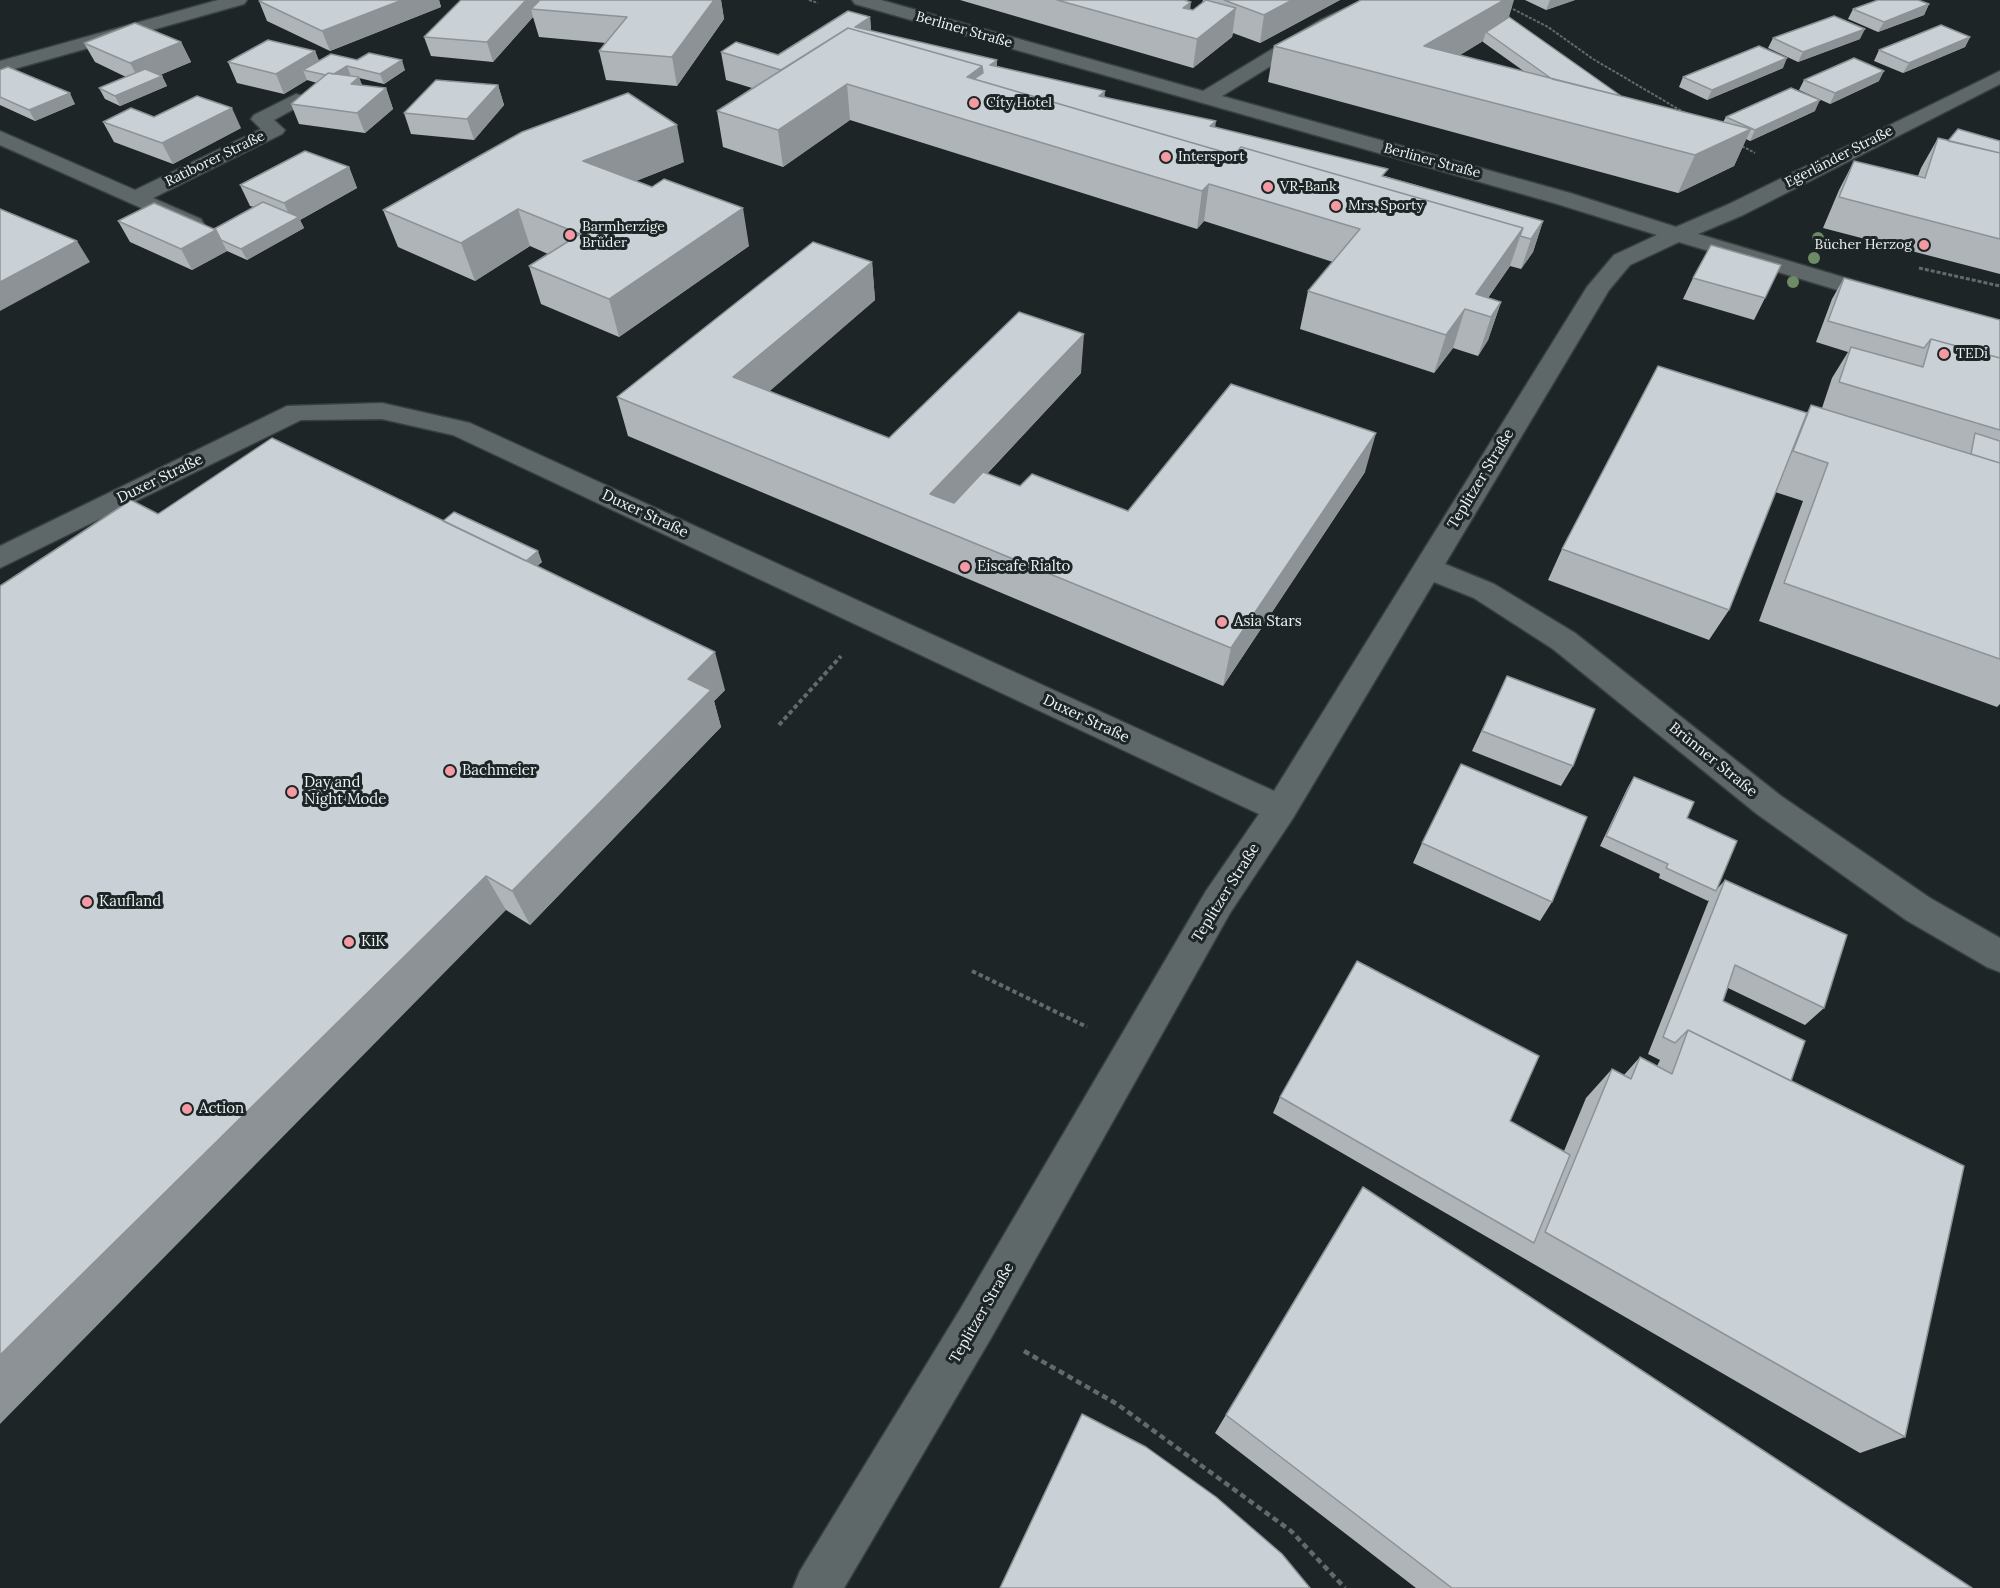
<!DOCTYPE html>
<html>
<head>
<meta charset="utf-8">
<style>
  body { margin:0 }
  canvas { display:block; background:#1d2526 }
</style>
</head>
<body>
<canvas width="2000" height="1588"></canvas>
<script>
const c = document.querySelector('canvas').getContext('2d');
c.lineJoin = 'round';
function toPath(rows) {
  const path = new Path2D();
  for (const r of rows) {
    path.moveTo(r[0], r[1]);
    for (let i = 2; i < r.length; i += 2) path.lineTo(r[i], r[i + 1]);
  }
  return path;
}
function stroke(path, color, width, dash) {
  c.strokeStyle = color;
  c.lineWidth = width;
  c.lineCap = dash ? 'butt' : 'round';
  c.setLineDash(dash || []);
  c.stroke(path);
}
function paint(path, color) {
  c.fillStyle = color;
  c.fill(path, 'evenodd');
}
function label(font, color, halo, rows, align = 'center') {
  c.font = font + ' Lora,serif';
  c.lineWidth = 6;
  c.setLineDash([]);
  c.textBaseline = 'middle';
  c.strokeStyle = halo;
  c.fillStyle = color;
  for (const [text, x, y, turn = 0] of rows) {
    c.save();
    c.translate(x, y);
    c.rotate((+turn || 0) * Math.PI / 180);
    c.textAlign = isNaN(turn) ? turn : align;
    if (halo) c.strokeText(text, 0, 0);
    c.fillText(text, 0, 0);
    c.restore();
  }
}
const minor = toPath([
  [218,0,247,0,244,4,0,73,0,61,218,0],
  [852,0,881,0,1203,91,1322,19,1364,0,1388,0,1385,4,1334,27,1222,96,1570,193,1676,227,1727,205,2000,71,2000,84,1743,215,1698,234,1893,292,1897,297,1893,302,1877,302,1679,242,1630,265,1609,290,1445,564,1494,584,1575,633,1781,796,1930,898,2000,938,2000,972,1987,967,1906,920,1757,814,1553,649,1474,598,1434,582,1293,818,1230,913,991,1338,844,1588,793,1588,800,1571,961,1308,1206,891,1259,814,453,435,382,419,301,420,0,568,0,546,287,406,382,403,470,423,1274,791,1587,287,1614,255,1657,235,1554,203,855,4,852,0],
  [296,94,303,96,306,100,303,104,274,120,285,130,282,134,153,198,201,219,204,224,201,229,193,231,0,145,0,131,135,190,261,129,251,119,254,115,296,94]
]);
stroke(minor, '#3a4041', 3);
stroke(toPath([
  [809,0,818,3],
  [1509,7,1548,27,1593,59,1685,113],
  [1738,144,1755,153]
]), '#636a6a', 2, [3, 1.5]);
stroke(toPath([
  [1919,268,2000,286]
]), '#636a6a', 3, [4, 2]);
stroke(toPath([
  [779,725,841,656],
  [972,971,1087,1027]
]), '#636a6a', 4, [4.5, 3]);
stroke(toPath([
  [1024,1351,1117,1404,1291,1531,1345,1588]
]), '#636a6a', 4.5, [6, 4]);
paint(minor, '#5f6868');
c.fillStyle = '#6d8b65';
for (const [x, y] of [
  [1818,238],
  [1814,258],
  [1793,282]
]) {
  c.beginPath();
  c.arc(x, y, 6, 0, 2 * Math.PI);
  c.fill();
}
paint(toPath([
  [263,0,439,0,441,7,330,51,267,21,259,1],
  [461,0,721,0,724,19,677,86,606,80,599,51,606,43,539,37,533,17,493,62,431,56,424,37],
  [960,0,1184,0,1190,9,1193,10,1202,3,1203,0,1340,0,1260,43,1233,33,1232,37,1193,68],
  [1525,0,1575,0,1546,10],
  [1929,4,1924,15,1878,32,1848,19,1853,9],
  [870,17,871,31,997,60,997,66,1543,221,1533,252,1521,269,1510,266,1488,298,1501,302,1488,340,1478,356,1453,348,1434,373,1300,329,1308,291,1333,262,1204,221,1197,229,850,120,783,167,723,147,717,111,752,88,726,80,721,52,778,55],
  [1509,17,1621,96,1723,122,1726,117,1815,111,1750,141,1746,139,1734,166,1678,193,1268,82,1274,46],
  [1483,41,1483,42,1525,72,1460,55],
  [1970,37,1965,47,1903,73,1874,61,1879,50],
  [1773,38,1860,39,1798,62,1768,48],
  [181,42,191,62,160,75,162,76,167,86,120,106,105,99,99,88,126,77,95,62,84,43],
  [315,51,319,61,405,70,384,84,359,78,362,85,386,88,393,109,365,133,299,124,291,104,317,83,307,80,284,94,237,83,228,62],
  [1783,68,1707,100,1679,87,1683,77],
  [0,70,75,104,35,121,0,105],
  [1804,80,1879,81,1830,104,1799,90],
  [498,85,504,105,474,140,411,134,404,113],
  [154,117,241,128,173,164,114,142,103,122],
  [1938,138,1948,141,2000,141,2000,274,1823,228,1839,190,1854,161,1918,176,1921,168],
  [684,162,636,181,749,246,619,337,541,304,529,266,548,254,530,246,475,281,398,247,383,210],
  [349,167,357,188,300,220,304,228,247,260,227,251,192,270,130,242,118,221,214,229,254,207,250,206,240,185],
  [872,262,875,300,769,391,889,438,1081,373,987,474,1020,486,1128,511,1365,472,1223,686,628,436,617,397],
  [1693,278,1765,298,1754,320,1683,299],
  [1844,278,2000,320,2000,704,1997,707,1759,621,1803,501,1775,492,1729,610,1709,640,1548,580,1562,549,1807,413,1811,405,1822,408,1832,378,1848,352,1816,342,1832,299],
  [158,514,443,521,542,562,537,566,725,690,714,701,721,727,530,925,506,910],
  [1507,676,1573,766,1561,786,1472,751],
  [1634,777,1687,818,1716,890,1725,880,1824,1008,1805,1025,1728,988,1723,1001,1791,1081,1905,1437,1860,1453,1273,1113,1280,1097,1510,1121,1564,1151,1586,1098,1612,1069,1624,1075,1640,1057,1657,1066,1660,1060,1648,1054,1709,900,1708,901,1659,878,1660,874,1600,846,1628,787],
  [1422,843,1552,902,1540,921,1413,863],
  [1363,1187,1972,1588,1416,1588,1215,1433]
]), '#aeb4b8');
paint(toPath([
  [402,0,439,0,441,7,330,51,322,31],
  [526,0,544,0,531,9,533,17,493,62,487,42],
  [714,0,721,0,724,19,677,86,672,57],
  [1292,0,1340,0,1260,43,1264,15],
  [1504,0,1514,0,1506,27,1486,32,1483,41,1416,82,1424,46],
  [1550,0,1575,0,1546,10],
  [1191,2,1188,30,1180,36,1183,8],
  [1929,4,1924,15,1878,32,1884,22],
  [1236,8,1232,37,1193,68,1197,39],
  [870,17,872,42,855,27],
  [1865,29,1860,39,1798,62,1803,52],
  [1970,37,1965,47,1903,73,1909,63],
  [181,42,191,62,141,83,130,63],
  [315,51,323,71,303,70,307,80,284,94,276,74],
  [1787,58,1783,68,1707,100,1712,90],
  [402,60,405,70,384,84,380,74],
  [997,60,997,88,990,65],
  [347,66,351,76,330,76],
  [982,66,983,89,967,77],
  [1884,71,1879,81,1830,104,1835,93],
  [162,76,167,86,120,106,115,96],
  [359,77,367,98,351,84],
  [847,84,850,120,783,167,778,130],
  [498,85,504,105,474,140,467,119],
  [386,88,393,109,365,133,357,113],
  [1105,91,1103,120,1099,96],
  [70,93,75,104,35,121,29,110],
  [1820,100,1815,111,1750,141,1755,130],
  [232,108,241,128,173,164,162,143],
  [1216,121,1212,150,1210,126],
  [677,125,684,162,593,198,583,161],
  [1751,129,1734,166,1678,193,1695,155],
  [349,167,357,188,300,220,304,228,247,260,241,249,292,221,284,203],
  [1209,184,1204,221,1197,229,1202,191],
  [743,208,749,246,619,337,609,299],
  [518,209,530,246,475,281,461,243],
  [1543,221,1533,252,1521,269,1531,239],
  [1523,228,1510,266,1477,313,1476,294],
  [216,230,227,251,192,270,181,249],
  [77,241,90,262,0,311,0,282],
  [872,262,875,300,741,416,733,377],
  [1501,302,1488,340,1478,356,1491,317],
  [1465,309,1453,348,1434,373,1446,335],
  [1084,334,1081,373,936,528,930,494],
  [1376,433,1365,472,1223,686,1231,648],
  [538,551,542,562,527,575,523,564],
  [715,652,725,690,714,701,721,727,530,925,512,891,688,679],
  [486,876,506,910,0,1424,0,1355]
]), '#8d9296');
const building = toPath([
  [263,0,402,0,322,31,259,1,263,0],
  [461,0,526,0,487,42,424,37,461,0],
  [540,0,714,0,672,57,599,51,627,17,531,9,540,0],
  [1057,0,1184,0,1191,2,1183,8,1193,10,1206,0,1236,8,1197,39,1057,0],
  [1224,0,1292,0,1264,15,1224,0],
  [1361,0,1504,0,1424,46,1751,129,1695,155,1274,46,1361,0],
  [1878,0,1918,0,1929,4,1884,22,1853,9,1878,0],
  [848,11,870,17,855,27,997,60,990,65,1105,91,1099,96,1216,121,1210,126,1388,169,1382,176,1543,221,1531,239,1520,236,1523,228,1241,147,1234,155,974,79,983,73,982,66,848,28,781,70,721,52,736,42,778,55,848,11],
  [1834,16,1865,29,1803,52,1773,38,1834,16],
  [1509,17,1621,96,1552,79,1486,32,1509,17],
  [135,23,181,42,130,63,84,43,135,23],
  [1941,25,1970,37,1909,63,1879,50,1941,25],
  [848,28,982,66,967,77,1234,155,1241,147,1523,228,1476,294,1501,302,1491,317,1465,309,1446,335,1308,291,1360,229,1209,184,1202,191,847,84,778,130,717,111,848,28],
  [268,40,315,51,276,74,228,62,268,40],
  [1759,46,1787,58,1712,90,1683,77,1759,46],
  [369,53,402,60,380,74,347,66,334,74,328,73,326,75,303,70,331,54,357,60,369,53],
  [1854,58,1884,71,1835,93,1804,80,1854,58],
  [8,67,70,93,29,110,0,97,0,70,8,67],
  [145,69,162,76,115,96,99,88,145,69],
  [328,73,359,77,351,84,386,88,357,113,291,104,328,73],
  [436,80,498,85,467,119,404,113,436,80],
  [1791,88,1820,100,1755,130,1726,117,1791,88],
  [628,93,677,125,583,161,652,187,664,179,743,208,609,299,529,266,580,234,518,209,461,243,383,210,522,132,628,93],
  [197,96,232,108,162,143,103,122,131,108,154,117,197,96],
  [1958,129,2000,141,2000,153,1948,141,1958,129],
  [1938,138,2000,153,2000,239,1839,197,1854,161,1925,178,1938,138],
  [305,151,349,167,284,203,240,185,305,151],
  [263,202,299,217,241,249,221,240,216,230,214,229,263,202],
  [154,203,216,230,181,249,118,221,154,203],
  [0,209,77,241,0,282,0,209],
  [813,242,872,262,733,377,889,438,1019,312,1084,334,930,494,954,503,983,472,1020,486,1032,474,1128,511,1231,384,1376,433,1231,648,617,397,813,242],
  [1711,245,1781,265,1765,298,1693,278,1711,245],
  [1844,278,2000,320,2000,358,1931,339,1924,348,1828,321,1844,278],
  [1931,339,2000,358,2000,430,1839,382,1851,347,1923,367,1931,339],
  [1658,366,1807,413,1729,610,1562,549,1658,366],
  [1811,405,2000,463,2000,659,1784,583,1828,463,1793,451,1811,405],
  [1975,433,2000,441,2000,463,1971,454,1975,433],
  [272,438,715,652,688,679,711,690,512,891,486,876,0,1355,0,586,131,500,158,514,272,438],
  [454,512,538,551,526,561,443,521,454,512],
  [1507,676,1595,709,1573,766,1482,731,1507,676],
  [1461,764,1587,817,1552,902,1422,843,1461,764],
  [1634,777,1694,802,1687,818,1737,841,1716,891,1666,868,1668,864,1606,836,1634,777],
  [1725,880,1847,935,1824,1008,1735,965,1723,1001,1805,1041,1791,1081,1688,1030,1675,1043,1663,1037,1725,880],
  [1357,961,1539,1056,1510,1121,1570,1155,1534,1243,1280,1097,1357,961],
  [1688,1030,1964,1166,1905,1437,1545,1232,1612,1069,1631,1079,1640,1057,1672,1074,1688,1030],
  [1363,1187,1972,1588,1452,1588,1226,1415,1363,1187],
  [1082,1414,1146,1447,1216,1497,1282,1554,1310,1588,1000,1588,1082,1414]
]);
paint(building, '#cad1d6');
stroke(building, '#8d9296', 1.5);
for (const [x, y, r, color] of [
  [974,103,6,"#f49aa3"],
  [1166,157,6,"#f49aa3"],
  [1268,187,6,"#f49aa3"],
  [1336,206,6,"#f49aa3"],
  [570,235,6,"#f49aa3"],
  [1924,245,6,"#f49aa3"],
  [1944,354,6,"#f49aa3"],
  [965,567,6,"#f49aa3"],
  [1222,622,6,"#f49aa3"],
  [450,771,6,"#f49aa3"],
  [292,792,6,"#f49aa3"],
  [87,902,6,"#f49aa3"],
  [349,942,6,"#f49aa3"],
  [187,1109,6,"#f49aa3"]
]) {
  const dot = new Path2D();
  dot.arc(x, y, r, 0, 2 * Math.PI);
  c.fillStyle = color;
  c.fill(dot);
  stroke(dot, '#1d2526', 2);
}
label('14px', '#eef3f3', '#1d2526', [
  ["Berliner Straße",964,30,16],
  ["Egerländer Straße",1839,157,-27],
  ["Ratiborer Straße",215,159,-26],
  ["Berliner Straße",1432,161,15]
]);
label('14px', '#eef3f3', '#1d2526', [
  ["City Hotel",986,103],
  ["Intersport",1178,157],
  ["VR-Bank",1280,187],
  ["Mrs. Sporty",1348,206],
  ["Barmherzige",582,227],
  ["Brüder",582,243],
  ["Bücher Herzog",1912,245,"right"],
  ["TEDi",1956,354]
], 'left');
label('15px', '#eef3f3', '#1d2526', [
  ["Duxer Straße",160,479,-26],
  ["Teplitzer Straße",1481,479,-59],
  ["Duxer Straße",645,514,25],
  ["Duxer Straße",1086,719,25],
  ["Brünner Straße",1713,760,39],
  ["Teplitzer Straße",1226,893,-58],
  ["Teplitzer Straße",982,1313,-60]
]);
label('15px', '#eef3f3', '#1d2526', [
  ["Eiscafe Rialto",977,567],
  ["Asia Stars",1234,622],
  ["Bachmeier",462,771],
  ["Day and",304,783],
  ["Night Mode",304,800],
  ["Kaufland",99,902],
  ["KiK",361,942],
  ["Action",199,1109]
], 'left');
</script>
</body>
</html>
